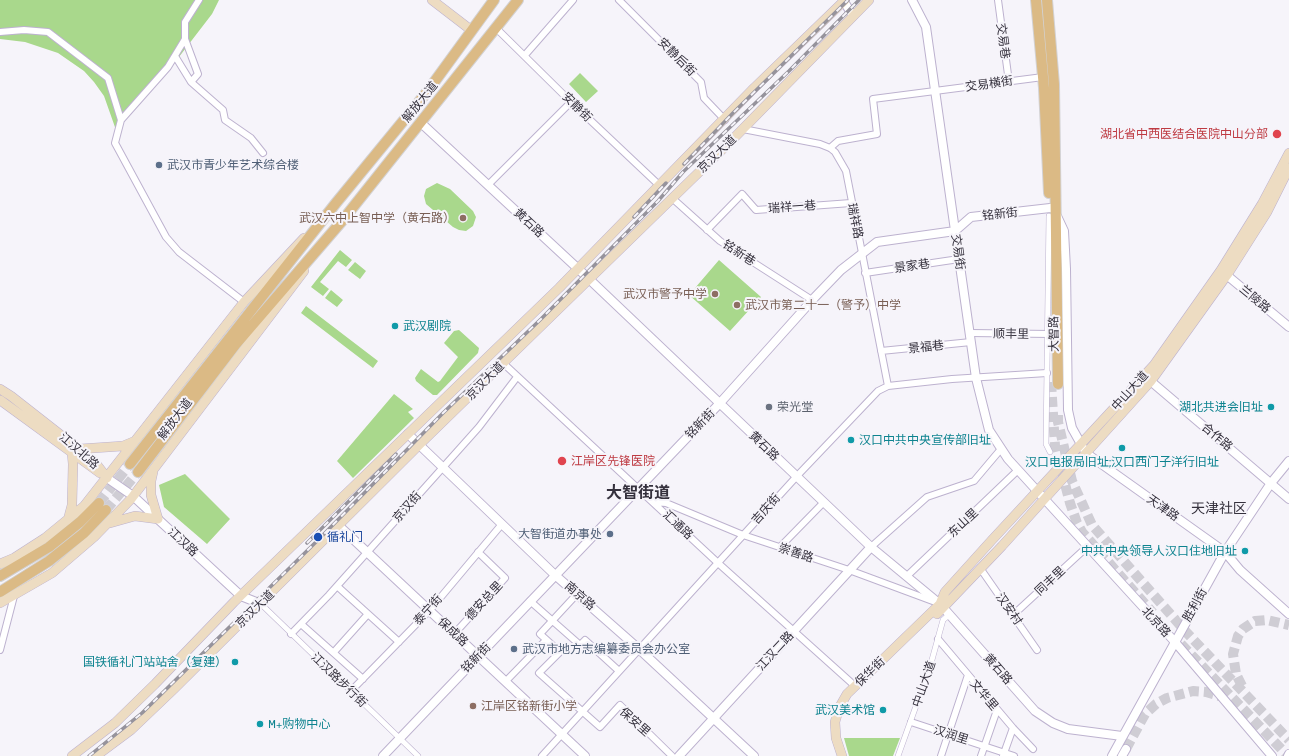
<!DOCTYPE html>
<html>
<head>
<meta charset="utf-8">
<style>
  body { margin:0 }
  canvas { display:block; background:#f6f4fa }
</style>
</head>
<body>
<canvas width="1289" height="756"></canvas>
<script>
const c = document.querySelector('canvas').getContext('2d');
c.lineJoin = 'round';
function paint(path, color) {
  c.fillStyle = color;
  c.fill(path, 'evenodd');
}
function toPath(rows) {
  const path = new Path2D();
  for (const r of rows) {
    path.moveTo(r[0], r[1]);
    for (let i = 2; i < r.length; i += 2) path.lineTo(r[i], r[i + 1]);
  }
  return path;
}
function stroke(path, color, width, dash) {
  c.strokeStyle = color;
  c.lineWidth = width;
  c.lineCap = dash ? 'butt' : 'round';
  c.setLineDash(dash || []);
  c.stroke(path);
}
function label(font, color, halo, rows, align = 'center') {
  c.font = font + ' "Asap Condensed","Noto Sans SC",sans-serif';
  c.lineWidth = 4;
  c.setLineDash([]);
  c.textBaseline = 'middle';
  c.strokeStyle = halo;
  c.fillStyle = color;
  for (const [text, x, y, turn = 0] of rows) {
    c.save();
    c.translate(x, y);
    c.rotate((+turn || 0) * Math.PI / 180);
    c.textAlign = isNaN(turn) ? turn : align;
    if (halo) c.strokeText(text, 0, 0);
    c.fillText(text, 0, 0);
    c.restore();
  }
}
paint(toPath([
  [0,0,219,0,212,14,172,66,116,130,104,96,94,82,84,71,58,53,25,42,0,39],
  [580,73,598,91,586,102,569,84],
  [437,183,450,189,473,211,476,217,473,226,466,231,459,230,453,227,426,204,424,196,426,189],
  [340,250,352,260,346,267,338,261,320,282,329,289,323,296,311,287],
  [719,260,761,297,730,331,689,295],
  [355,262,366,271,360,279,348,270],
  [331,290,343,300,337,307,325,298],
  [306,306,378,361,373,368,301,313],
  [459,330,479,348,478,353,437,395,433,395,416,381,415,378,421,369,438,382,440,381,458,357,444,343,454,331],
  [394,394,413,409,408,412,414,418,353,478,337,461],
  [185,474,230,519,207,544,164,507,159,485],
  [844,738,900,738,893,756,849,756]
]), '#a9d88c');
stroke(toPath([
  [1051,382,1055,446,1070,503,1077,523,1082,532,1153,613],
  [1058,415,1058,422,1072,481,1092,525,1187,633,1289,740],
  [99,503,130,464],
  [106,510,138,472],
  [1181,644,1288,756],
  [1242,686,1236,674,1233,654,1238,636,1243,629,1255,621,1267,620,1289,625],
  [1126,749,1145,714,1156,704,1167,698,1193,691,1206,692,1226,698]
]), '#cfcdd4', 10, [10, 5]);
const pedestrian = toPath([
  [1049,216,1046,444,1050,452],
  [261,604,418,756],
  [898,756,930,667,943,620,950,614]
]);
const minor = toPath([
  [199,0,185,22,185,39,198,74,191,82,223,110,225,120,251,138,263,153],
  [619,0,701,82,704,98,725,120],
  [998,0,1009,82],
  [496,28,571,102,660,186],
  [0,32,24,30,48,32,108,78,121,120,115,143,166,237,179,252,244,302],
  [525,55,573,0],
  [175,56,191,82],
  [121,120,168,67,185,39],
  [743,129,820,144,830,148,835,152,846,171,888,386],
  [830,148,838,141,877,134,873,99,1043,77],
  [488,185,571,102],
  [672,198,720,241,812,300],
  [707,230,742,194,756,210,851,203],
  [865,273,959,259],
  [970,333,1051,334],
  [881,351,971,342],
  [503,363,718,563,855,686],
  [653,502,666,503,743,535,849,570,938,603],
  [780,547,824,502],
  [871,547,927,497,974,481,1001,449],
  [980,568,1037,650],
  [907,576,1018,470],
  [337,586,399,642],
  [577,594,540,634,560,652,539,673,600,727,620,705,672,756],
  [530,601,580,645,585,640,619,671],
  [1013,615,1087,547],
  [301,624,363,679],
  [455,633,505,578,478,552],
  [291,634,329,595,479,427,517,377],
  [938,639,1013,728,1033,749],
  [0,650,14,596],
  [334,652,368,614],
  [506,681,546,640],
  [350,692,430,610,502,524],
  [911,722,1014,756],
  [542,756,797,476,878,391,888,386,952,379,1047,373],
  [941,756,968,675],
  [981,756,997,710],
  [1003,756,1013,728]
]);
const tertiary = toPath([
  [843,0,853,16],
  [912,0,926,27,976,378,989,430,1008,459,1175,642,1272,756],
  [420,122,588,278,871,547,940,604,1035,711,1053,723,1068,729,1122,736],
  [1057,216,1064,231,1066,269,1068,410,1072,428,1086,453,1225,552,1240,570,1289,614],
  [1223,272,1289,327],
  [1147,378,1289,499],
  [408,434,555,575,639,649,754,756],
  [107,478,133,496,241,596,261,604],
  [338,525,585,756],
  [383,756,720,403,815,297,841,270,877,242,955,231,971,217,1050,208],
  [679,756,871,547],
  [1112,756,1225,552,1271,483,1289,461],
  [1122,756,1126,749],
  [1288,756,1289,754]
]);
const secondary = toPath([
  [432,0,471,30],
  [0,389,11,396,94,461,107,478],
  [0,400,100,473],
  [79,449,123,446,135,441],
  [68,520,72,505,73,464,72,453],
  [110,523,135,516,158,519,151,495,151,481,153,472],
  [0,564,14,558,45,538,84,506,244,302,304,238],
  [0,603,52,573,94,537,131,499,304,271],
  [937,614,1002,546,1151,381,1227,275,1267,212,1289,168],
  [72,756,115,723,155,684,234,602,559,288,754,88,845,0],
  [96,756,131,730,174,689,424,440,731,141,869,0],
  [842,756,836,738,835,722,839,708,847,694,940,604,945,592,991,541,1154,365,1221,270,1262,204,1289,153]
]);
const primary = toPath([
  [1036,0,1044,88,1049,193],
  [1047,0,1054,84,1058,384],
  [130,464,336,203,427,92,494,0],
  [138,472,236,344,342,221,518,0],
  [0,576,49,547,80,522,99,503],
  [0,592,49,561,84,533,106,510]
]);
stroke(pedestrian, '#bdb2cf', 6);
stroke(minor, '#bdb2cf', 8);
stroke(tertiary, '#bdb2cf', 10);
stroke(secondary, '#bdb2cf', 10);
stroke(primary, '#d3d2d4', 12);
stroke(pedestrian, '#fff', 5);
stroke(minor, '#fff', 6);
stroke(tertiary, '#fff', 8);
stroke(secondary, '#eddcc2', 9);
stroke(primary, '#dbba85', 10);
const rail = toPath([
  [684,164,733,113,848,0],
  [634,217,666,183],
  [307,543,396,454],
  [89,756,142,713,319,539,443,413,541,319,658,201,683,172,789,71,859,0]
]);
stroke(rail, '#96939c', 3.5);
stroke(rail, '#f6f4fa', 2, [6]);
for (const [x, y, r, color] of [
  [1277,134,5,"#e0444e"],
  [159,165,4,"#5c6f8a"],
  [463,218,4,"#8d6e63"],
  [715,294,4,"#8d6e63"],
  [737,305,4,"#8d6e63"],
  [395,326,4,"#0f9aa8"],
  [769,407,4,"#6b7280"],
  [1271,407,4,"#0f9aa8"],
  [851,440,4,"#0f9aa8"],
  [1122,448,4,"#0f9aa8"],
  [562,461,5,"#e0444e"],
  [610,534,4,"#5c6f8a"],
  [318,537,5,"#1a4fb4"],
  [1245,551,4,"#0f9aa8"],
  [514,649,4,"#5c6f8a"],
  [235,662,4,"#0f9aa8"],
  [473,706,4,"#8d6e63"],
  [883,710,4,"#0f9aa8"],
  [260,724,4,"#0f9aa8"]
]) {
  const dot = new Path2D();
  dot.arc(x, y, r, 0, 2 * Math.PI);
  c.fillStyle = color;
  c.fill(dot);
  stroke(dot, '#f6f4fa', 1.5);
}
label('12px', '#35313d', '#f6f4fa', [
  ["交易巷",1003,41,82],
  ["安静后街",677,57,45],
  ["交易横街",989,84,-8],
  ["解放大道",420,102,-51],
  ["安静街",577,107,44],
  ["京汉大道",717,154,-44],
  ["瑞祥一巷",792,207,-4],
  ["铭新街",1000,214,-6],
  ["瑞祥路",855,221,79],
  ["黄石路",529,223,43],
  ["交易街",958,252,82],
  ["铭新巷",739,253,33],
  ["景家巷",912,266,-8],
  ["兰陵路",1255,299,40],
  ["顺丰里",1011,334,1],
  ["大智路",1054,334,-91],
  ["景福巷",926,347,-6],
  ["京汉大道",485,381,-45],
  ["中山大道",1130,391,-48],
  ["解放大道",175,419,-53],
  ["铭新街",700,424,-46],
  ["合作路",1217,437,40],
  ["黄石路",764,446,44],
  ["江汉北路",79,451,41],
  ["京汉街",407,507,-49],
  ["天津路",1163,508,35],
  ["吉庆街",766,509,-48],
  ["东山里",963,523,-43],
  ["汇通路",678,525,43],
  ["江汉路",183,542,43],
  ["崇善路",796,553,18],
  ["同丰里",1050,581,-43],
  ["南京路",580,596,41],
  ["德安总里",484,601,-47],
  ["胜利街",1195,605,-61],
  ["京汉大道",255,609,-44],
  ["汉安村",1009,609,55],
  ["泰宁街",428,610,-48],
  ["北京路",1156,622,47],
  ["保成路",453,632,43],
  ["江汉二路",775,651,-47],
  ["铭新街",476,658,-46],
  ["黄石路",998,669,49],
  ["保华街",870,672,-44],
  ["江汉路步行街",339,680,44],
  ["中山大道",924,684,-71],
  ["文华里",984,695,50],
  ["保安里",635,722,42],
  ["汉润里",951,735,18]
]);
label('12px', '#be3a42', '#f6f4fa', [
  ["湖北省中西医结合医院中山分部",1268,134],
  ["江岸区先锋医院",571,461,"left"]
], 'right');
label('12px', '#4e5e75', '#f6f4fa', [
  ["武汉市青少年艺术综合楼",167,165],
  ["大智街道办事处",602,534,"right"],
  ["武汉市地方志编纂委员会办公室",522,649]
], 'left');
label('12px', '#785e54', '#f6f4fa', [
  ["武汉六中上智中学（黄石路）",455,218],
  ["武汉市警予中学",707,294],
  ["武汉市第二十一（警予）中学",745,305,"left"],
  ["江岸区铭新街小学",481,706,"left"]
], 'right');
label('12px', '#0d838f', '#f6f4fa', [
  ["武汉剧院",403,326,"left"],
  ["湖北共进会旧址",1263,407],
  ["汉口中共中央宣传部旧址",859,440,"left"],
  ["汉口电报局旧址;汉口西门子洋行旧址",1122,462,"center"],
  ["中共中央领导人汉口住地旧址",1237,551],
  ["国铁循礼门站站舍（复建）",227,662],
  ["武汉美术馆",875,710],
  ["M+购物中心",268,724,"left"]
], 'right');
label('12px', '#5b616d', '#f6f4fa', [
  ["荣光堂",777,407]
], 'left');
label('12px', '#164399', '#f6f4fa', [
  ["循礼门",327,537]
], 'left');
label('14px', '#35313d', '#f6f4fa', [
  ["天津社区",1219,509]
]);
label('bold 16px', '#35313d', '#f6f4fa', [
  ["大智街道",638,493]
]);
</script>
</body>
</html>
